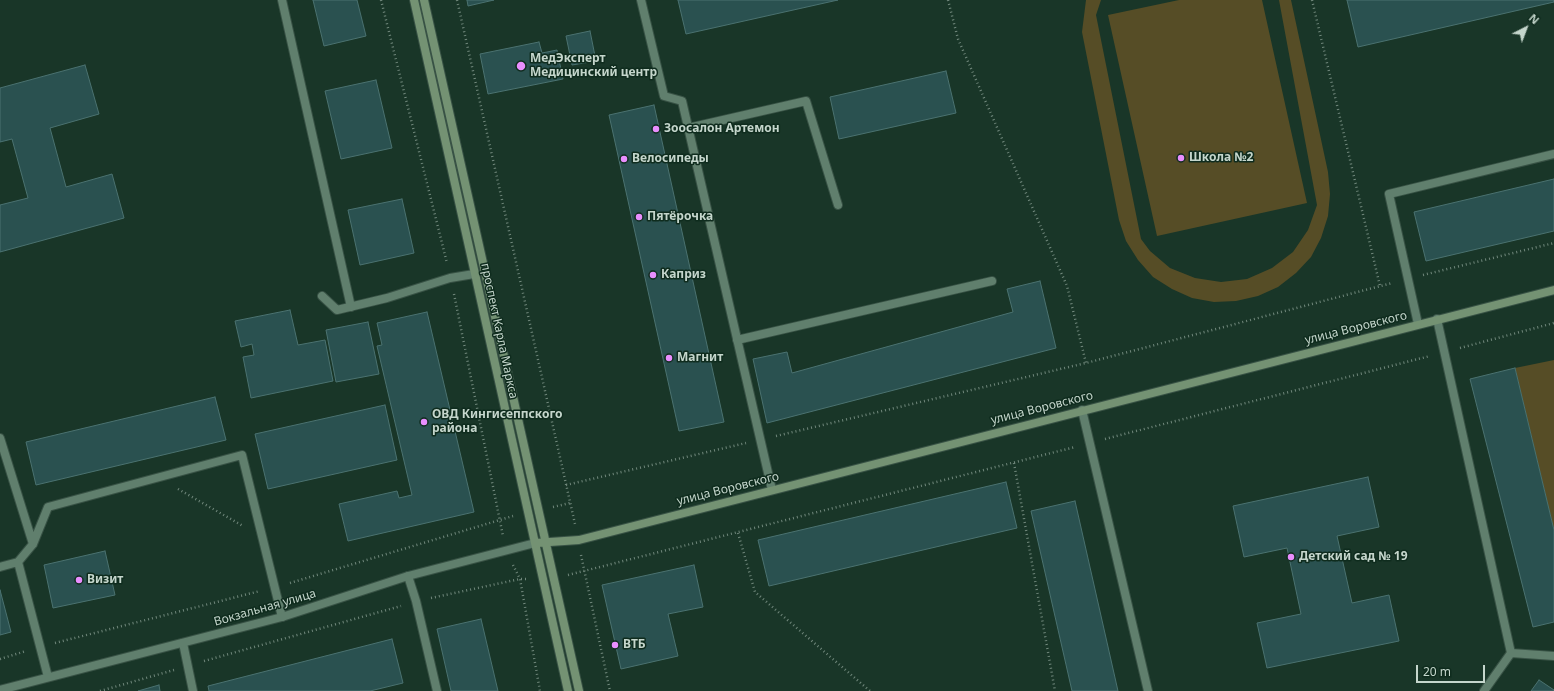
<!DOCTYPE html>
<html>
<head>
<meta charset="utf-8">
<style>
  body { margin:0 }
  #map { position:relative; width:1554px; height:691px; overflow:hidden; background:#193628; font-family:"Noto Sans",sans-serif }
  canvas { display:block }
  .north { position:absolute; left:1506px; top:8px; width:40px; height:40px; -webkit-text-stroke:3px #0f2c1e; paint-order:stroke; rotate:42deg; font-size:11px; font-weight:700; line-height:16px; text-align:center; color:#c5d6cc }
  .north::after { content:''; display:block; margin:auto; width:14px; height:18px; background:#c5d6cc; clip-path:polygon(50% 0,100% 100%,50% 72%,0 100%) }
  .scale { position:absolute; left:1416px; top:665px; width:69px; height:18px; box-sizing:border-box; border:2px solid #c5d6cc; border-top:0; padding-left:5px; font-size:12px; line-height:14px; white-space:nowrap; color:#c5d6cc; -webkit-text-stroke:3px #0f2c1e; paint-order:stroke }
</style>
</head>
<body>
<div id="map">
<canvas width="1554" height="691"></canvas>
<div class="north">N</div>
<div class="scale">20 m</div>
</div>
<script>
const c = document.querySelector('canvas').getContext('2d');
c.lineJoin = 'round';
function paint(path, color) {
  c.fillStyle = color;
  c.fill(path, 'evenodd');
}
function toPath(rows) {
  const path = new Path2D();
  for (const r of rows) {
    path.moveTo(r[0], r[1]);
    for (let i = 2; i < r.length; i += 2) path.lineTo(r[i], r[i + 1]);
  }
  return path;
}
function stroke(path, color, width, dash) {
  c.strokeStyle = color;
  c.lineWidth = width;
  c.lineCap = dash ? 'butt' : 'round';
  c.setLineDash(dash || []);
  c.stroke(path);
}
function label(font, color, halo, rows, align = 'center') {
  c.font = font + ' "Noto Sans",sans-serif';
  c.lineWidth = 3;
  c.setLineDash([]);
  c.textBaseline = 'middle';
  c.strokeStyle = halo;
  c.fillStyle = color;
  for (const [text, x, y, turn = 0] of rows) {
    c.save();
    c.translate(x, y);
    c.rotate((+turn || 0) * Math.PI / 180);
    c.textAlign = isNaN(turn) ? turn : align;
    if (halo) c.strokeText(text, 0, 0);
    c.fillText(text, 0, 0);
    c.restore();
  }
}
paint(toPath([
  [1086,0,1101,0,1096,15,1141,239,1150,251,1170,268,1195,278,1221,282,1247,279,1272,268,1293,252,1308,230,1317,205,1279,0,1291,0,1328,172,1330,194,1328,216,1321,238,1311,257,1296,273,1278,287,1258,296,1236,301,1214,302,1192,298,1172,289,1153,277,1138,260,1126,241,1119,220,1082,32],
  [1179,0,1262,0,1307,203,1157,236,1108,15],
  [1554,360,1554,530,1515,368]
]), '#564d26');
const building = toPath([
  [313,0,357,0,366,36,324,46,313,0],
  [467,0,494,0,468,6,467,0],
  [678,0,838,0,686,34,678,0],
  [1347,0,1554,0,1554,2,1358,47,1347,0],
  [590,31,596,61,572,65,566,36,590,31],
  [539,42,542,53,557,50,563,79,488,94,480,54,539,42],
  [85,65,99,114,50,128,66,187,112,174,124,218,0,252,0,205,28,198,12,139,0,142,0,88,85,65],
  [946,71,956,113,839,139,830,97,946,71],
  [376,80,392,148,341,159,325,91,376,80],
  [654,105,724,422,679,431,609,115,654,105],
  [1554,179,1554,231,1426,261,1414,212,1554,179],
  [402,199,414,253,360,265,348,210,402,199],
  [1040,281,1056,348,767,423,753,359,787,352,792,373,1013,312,1007,289,1040,281],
  [290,310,298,345,325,340,333,381,251,398,243,357,254,355,252,344,241,347,235,321,290,310],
  [427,312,474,512,348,541,339,504,397,491,399,498,412,495,377,346,382,345,377,323,427,312],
  [368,322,379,374,336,382,326,330,368,322],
  [1515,368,1554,530,1554,622,1533,627,1470,379,1515,368],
  [215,397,226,440,36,485,26,442,215,397],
  [385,405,397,460,268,489,255,434,385,405],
  [1368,477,1379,527,1337,536,1352,603,1389,595,1399,641,1267,668,1257,623,1301,614,1287,548,1244,557,1233,506,1368,477],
  [1006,482,1017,528,769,586,758,540,1006,482],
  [1075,501,1118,691,1072,691,1031,511,1075,501],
  [105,551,115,595,53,608,44,565,105,551],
  [694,565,703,607,668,614,678,656,621,669,602,585,694,565],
  [0,590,11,632,0,635,0,590],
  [481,619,498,691,451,691,437,629,481,619],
  [392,639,403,683,370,691,209,691,208,686,392,639],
  [1539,680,1554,690,1554,691,1531,691,1539,680],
  [159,685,160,691,138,691,159,685]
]);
paint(building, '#2a5150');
stroke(building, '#4b7270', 1);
const lane = toPath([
  [282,0,351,307],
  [641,0,664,96,682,101,772,490],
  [688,128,806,101,838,205],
  [322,296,337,310,387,298,450,278,474,274],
  [1437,319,1511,653,1484,691],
  [1418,324,1389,194,1554,154],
  [737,340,992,281],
  [1082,410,1148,691],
  [0,438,33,544],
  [0,567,18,562],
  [408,576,416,601,437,691],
  [183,643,193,691],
  [1511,653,1554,656],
  [48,677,18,562,33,544,48,507,242,455,282,617]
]);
const street = toPath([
  [0,690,282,617,408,576,535,543]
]);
const secondary = toPath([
  [414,0,568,691],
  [424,0,579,691],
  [535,543,579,540,1554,290]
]);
stroke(lane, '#385245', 10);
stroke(street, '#385245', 10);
stroke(secondary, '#385245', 10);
stroke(toPath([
  [381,0,447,263],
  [457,0,575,524],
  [948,0,958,39,1067,286,1086,363],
  [1312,0,1380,286],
  [1423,275,1554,243],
  [454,294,503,536],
  [1460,348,1554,323],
  [776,436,1086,363,1392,283],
  [1105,439,1430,356],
  [1014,463,1055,691],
  [566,485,746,443],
  [178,489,243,526],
  [553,507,570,503],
  [738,533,755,592,870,691],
  [581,555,610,691],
  [513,565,520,579,540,691],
  [568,575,1075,447],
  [290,583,513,516],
  [431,598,520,579,528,579],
  [55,643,260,591],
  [0,659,26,651],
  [204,661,401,606],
  [100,691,174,670]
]), '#71887c', 2.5, [1, 3]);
stroke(lane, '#607f6d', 8);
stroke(street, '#607f6d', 8);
stroke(secondary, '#749273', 8);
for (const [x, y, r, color] of [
  [521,66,5,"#e98efe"],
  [656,129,4,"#e98efe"],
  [1181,158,4,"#e98efe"],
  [624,159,4,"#e98efe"],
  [639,217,4,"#e98efe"],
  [653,275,4,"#e98efe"],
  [669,358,4,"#e98efe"],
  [424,422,4,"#e98efe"],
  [1291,557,4,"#e98efe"],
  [79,580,4,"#e98efe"],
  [615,645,4,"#e98efe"]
]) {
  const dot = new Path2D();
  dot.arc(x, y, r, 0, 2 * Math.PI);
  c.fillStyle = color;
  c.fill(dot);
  stroke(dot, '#0f2c1e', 1.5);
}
label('bold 12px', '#c5d6cc', '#0f2c1e', [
  ["МедЭксперт",530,59],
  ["Медицинский центр",530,73],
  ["Зоосалон Артемон",664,129],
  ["Школа №2",1189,158],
  ["Велосипеды",632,159],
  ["Пятёрочка",647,217],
  ["Каприз",661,275],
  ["Магнит",677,358],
  ["ОВД Кингисеппского",432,415],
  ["района",432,429],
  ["Детский сад № 19",1299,557],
  ["Визит",87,580],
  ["ВТБ",623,645]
], 'left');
label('12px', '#c5d6cc', '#0f2c1e', [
  ["улица Воровского",1356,328,-14],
  ["проспект Карла Маркса",499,331,78],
  ["улица Воровского",1042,408,-14],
  ["улица Воровского",728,489,-14],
  ["Вокзальная улица",265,608,-16]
]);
</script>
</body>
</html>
